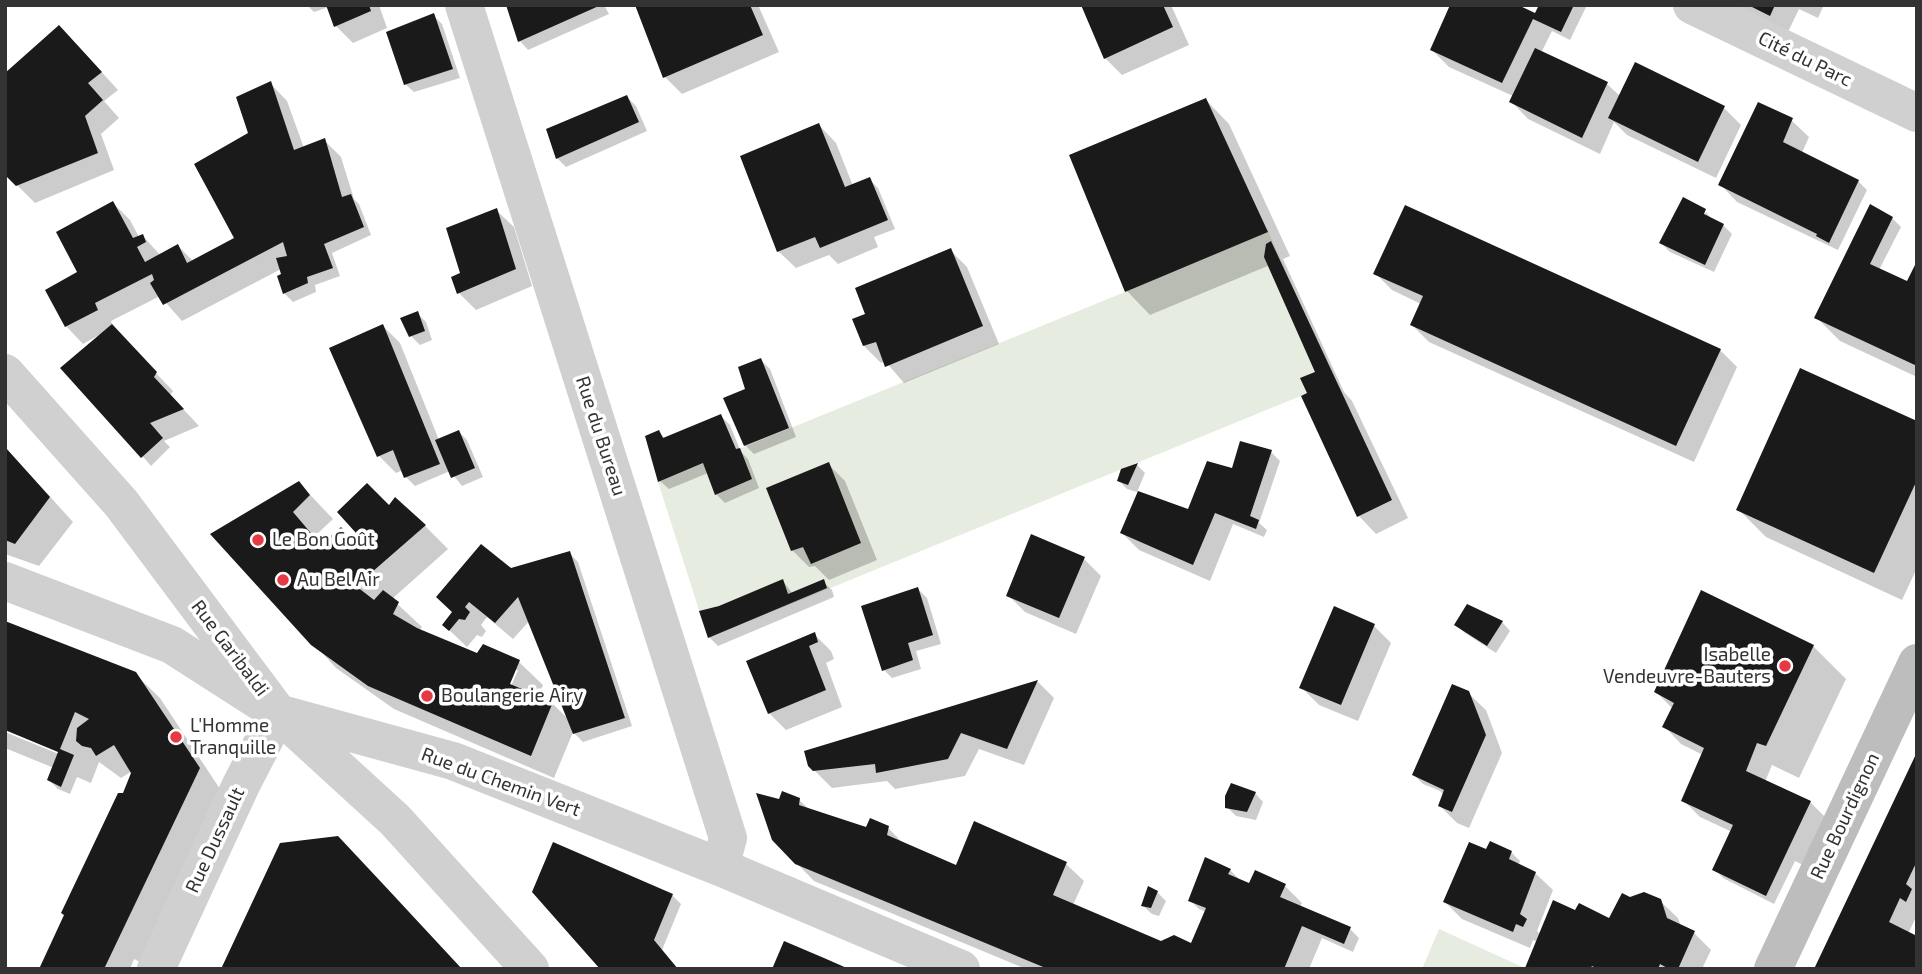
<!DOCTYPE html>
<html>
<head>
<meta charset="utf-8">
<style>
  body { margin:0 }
  #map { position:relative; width:1922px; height:974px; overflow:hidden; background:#fff; font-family:"Exo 2",sans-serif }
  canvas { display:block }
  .frame { position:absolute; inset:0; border:7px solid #333; pointer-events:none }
</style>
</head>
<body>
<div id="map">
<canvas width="1922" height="974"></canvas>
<div class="frame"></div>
</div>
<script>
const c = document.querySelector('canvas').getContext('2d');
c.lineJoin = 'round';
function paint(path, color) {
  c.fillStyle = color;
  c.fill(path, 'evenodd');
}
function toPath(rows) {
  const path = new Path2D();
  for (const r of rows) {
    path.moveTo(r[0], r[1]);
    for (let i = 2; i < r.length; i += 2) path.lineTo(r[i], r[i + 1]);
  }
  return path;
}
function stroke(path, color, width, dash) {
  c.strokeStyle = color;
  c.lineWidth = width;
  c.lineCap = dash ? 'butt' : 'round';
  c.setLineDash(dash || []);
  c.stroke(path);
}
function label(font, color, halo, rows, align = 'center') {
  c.font = font + ' "Exo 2",sans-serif';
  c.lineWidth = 7;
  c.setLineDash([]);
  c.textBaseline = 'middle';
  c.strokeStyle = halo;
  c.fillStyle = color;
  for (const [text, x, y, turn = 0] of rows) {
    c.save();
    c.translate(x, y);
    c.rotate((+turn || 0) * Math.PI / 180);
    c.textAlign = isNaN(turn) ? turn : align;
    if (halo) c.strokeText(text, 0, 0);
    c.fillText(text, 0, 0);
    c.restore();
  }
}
paint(toPath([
  [1267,229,1335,382,708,638,658,482,1125,292],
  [1439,929,1527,969,1422,969]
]), '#e6ecdf');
paint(toPath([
  [307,5,379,5,387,28,353,43,336,26,329,7,314,12],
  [508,5,604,5,609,14,528,50,520,41],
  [636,5,758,5,779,52,682,94,665,77],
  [1083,5,1171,5,1189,45,1122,75,1105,58],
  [1541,5,1587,5,1570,40,1552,31,1541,53,1607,84,1620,96,1724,108,1741,125,1716,178,1627,135,1614,122,1600,154,1528,119,1511,101,1513,96,1449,67,1432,50,1534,15],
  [1733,5,1824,5,1818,18,1799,9,1788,32],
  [433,15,442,24,460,78,414,92,405,84],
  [76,44,118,90,104,101,119,118,101,134,114,170,35,203,17,185],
  [270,83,287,101,304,148,324,140,341,157,354,199,359,204,371,235,332,253,340,276,315,285,316,292,293,302,284,293,281,269,182,321,160,296,111,321,114,329,173,391,170,395,199,426,164,441,170,447,151,466,125,436,99,335,83,344,66,326,47,291,80,273,113,203,130,220,139,237,143,236,161,256,178,246,193,261,237,238,251,134],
  [627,97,636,106,647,131,566,167,557,158],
  [1206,100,1229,124,1290,256,1283,259,1344,392,1352,401,1408,518,1376,534,1359,516,1303,397,1310,394,1317,373,1270,265,1150,315,1127,291],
  [1791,120,1809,137,1802,153,1858,181,1867,190,1838,250,1737,202,1720,184],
  [819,125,836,143,853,186,869,179,878,188,895,229,874,237,878,247,838,264,829,255,796,268,778,251],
  [1683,199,1706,211,1703,211,1699,222,1702,223,1706,212,1713,221,1723,225,1732,234,1714,272,1670,252,1661,243],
  [496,210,514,227,532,286,476,310,459,293,462,274],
  [1892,218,1901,227,1879,270,1915,287,1917,265,1917,377,1840,341,1816,317],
  [950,250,967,267,999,344,904,383,885,361,881,363,864,346,867,315],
  [1375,273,1720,350,1737,367,1694,462,1429,342,1412,325,1421,304,1392,290],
  [417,313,426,322,432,340,420,345,411,336],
  [383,326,400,343,439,440,459,432,467,440,483,477,462,486,450,471,415,486,406,477,403,470,396,473,379,456],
  [761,360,770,369,796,437,754,454,745,445,748,390],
  [721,416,730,425,741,452,748,459,759,488,725,503,716,494,708,473,669,489,660,481,658,432,666,439],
  [1917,423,1917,568,1902,600,1766,537,1738,509],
  [5,447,73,522,39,566,5,554],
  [1271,452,1280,461,1259,523,1267,530,1264,537,1233,524,1210,581,1139,550,1122,533,1189,512,1233,470],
  [828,464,845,481,877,560,829,580,815,566,809,567,792,550],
  [1137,465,1145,473,1137,492,1127,489,1119,481,1123,470],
  [299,483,333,519,315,536,323,545,351,540,389,507,425,526,448,549,392,599,422,627,419,631,477,655,519,662,543,685,538,697,552,703,568,719,531,619,513,639,487,617,481,625,486,631,482,637,477,635,467,647,444,625,454,612,510,570,569,553,578,562,632,726,583,742,573,732,554,778,394,709,336,668,213,534],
  [514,670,518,670,508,693,505,692],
  [1084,559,1101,576,1076,634,1025,612,1008,595],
  [783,581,793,594,823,582,832,590,834,597,718,646,709,637,719,608],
  [918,589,927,598,941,644,916,651,921,669,892,678,884,670],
  [1502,622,1510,631,1496,653,1465,633,1456,625],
  [1374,626,1391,643,1358,721,1319,705,1301,687],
  [814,634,831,651,834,659,826,663,842,707,786,730,769,713],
  [1813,646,1846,679,1799,778,1772,765,1765,782,1810,802,1827,819,1805,866,1795,861,1774,904,1723,878,1715,869,1732,832,1700,817,1683,800,1703,755,1681,744,1664,726,1673,709,1656,692],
  [135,674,160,698,222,792,142,963,134,959,130,969,41,969,134,770,121,778,99,762,91,783,77,777,70,794,58,789,49,780,54,768,5,748,5,732,66,757,67,753,5,728],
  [1038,682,1054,698,1024,765,979,749,965,776,895,789,887,781,832,788,809,765,806,752],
  [1468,693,1486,710,1502,753,1469,828,1457,823,1440,806,1444,795,1440,791,1423,784,1414,775],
  [1917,756,1917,915,1908,934,1817,969],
  [1255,793,1263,802,1256,820,1236,816,1227,807],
  [799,800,810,810,867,829,888,828,905,845,957,867,975,824,1066,864,1084,881,1073,905,1161,943,1192,945,1206,912,1199,909,1190,900,1230,870,1241,881,1250,886,1285,886,1302,903,1300,907,1350,929,1359,938,1353,952,1322,938,1309,969,1026,969,814,881,773,839,780,801],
  [1511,852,1520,861,1518,866,1535,873,1553,890,1537,931,1541,935,1576,912,1610,921,1630,898,1660,901,1678,918,1681,927,1694,933,1711,950,1702,969,1529,969,1538,942,1533,940,1530,948,1462,919,1445,902,1494,855],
  [1157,892,1166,901,1159,916,1152,914,1143,906],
  [672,895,681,904,662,950,603,969]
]), '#0003');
paint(toPath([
  [326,5,369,5,371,11,334,27],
  [506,5,601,5,518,42],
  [635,5,750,5,763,35,663,78],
  [1081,5,1163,5,1173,27,1104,59],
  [1450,5,1518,5,1535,13,1539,5,1574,5,1561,32,1533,19,1502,83,1430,50],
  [1748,5,1775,5,1770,16],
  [434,13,453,69,404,85,386,32],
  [59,25,102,72,88,83,103,100,85,116,98,153,16,186,5,175,5,73],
  [1535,48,1608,82,1582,138,1509,102],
  [1635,62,1725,106,1698,162,1608,118],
  [271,81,294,150,325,138,342,197,351,194,364,227,324,244,333,268,307,277,308,283,283,294,277,276,281,274,276,258,287,256,283,242,163,305,150,283,154,280,152,274,95,303,98,310,65,327,45,290,77,272,56,232,113,201,133,238,143,234,146,242,137,247,145,262,178,244,187,263,234,238,194,164,248,133,236,97],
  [627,95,639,122,556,159,546,129],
  [1206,98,1268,232,1125,292,1069,155],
  [1758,102,1793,118,1783,142,1859,180,1829,243,1816,236,1817,234,1718,185],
  [819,123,845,187,870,177,888,220,820,248,815,237,777,252,740,156],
  [1683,197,1706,209,1704,214,1724,224,1705,265,1659,243],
  [1870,204,1893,217,1870,264,1907,281,1917,261,1917,366,1814,318],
  [1405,205,1721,349,1676,446,1410,325,1423,296,1373,274],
  [497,208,516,269,457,294,451,277,460,273,446,228],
  [1271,241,1392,500,1357,517,1301,396,1307,393,1300,378,1315,372,1264,257,1266,244],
  [951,248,983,326,885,367,876,342,863,346,852,319,865,314,855,288],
  [418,311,425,331,409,337,400,318],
  [112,324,157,372,154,377,184,409,150,423,163,438,141,458,60,368],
  [383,324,440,464,404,478,393,450,377,457,329,348],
  [761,358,789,428,744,446,723,398,745,389,738,367],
  [1800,368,1917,421,1917,480,1874,573,1736,510],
  [721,414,736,449,740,448,752,479,715,495,703,463,658,482,645,436,659,430,663,438],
  [459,430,475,468,451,478,435,440],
  [1240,441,1272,450,1250,516,1259,520,1256,529,1215,513,1193,565,1120,533,1138,491,1188,509,1207,461,1232,468],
  [5,447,50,497,15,544,5,540],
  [829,462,861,543,811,564,803,547,791,551,766,488],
  [1138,463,1128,485,1117,481,1121,469],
  [299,481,310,495,293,512,321,545,341,527,351,538,356,533,337,512,367,483,389,505,395,497,426,525,356,586,374,600,383,590,399,602,393,614,417,628,477,653,483,644,520,660,510,684,553,702,531,756,368,686,311,645,210,534],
  [1031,534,1085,557,1059,618,1006,596],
  [481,544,511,568,570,551,625,718,573,734,518,597,495,623,469,602,465,607,470,612,465,620,459,619,449,631,442,625,452,612,436,597],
  [783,579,788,594,824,579,827,588,708,638,699,611,719,606],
  [918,587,933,635,908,643,913,660,882,671,861,606],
  [1701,590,1814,645,1766,746,1757,743,1746,771,1811,801,1766,896,1712,870,1733,825,1681,801,1704,748,1662,727,1674,703,1654,692],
  [1467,604,1503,621,1487,646,1454,625],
  [1334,606,1375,624,1341,705,1299,688],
  [5,621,136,672,200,768,104,969,39,969,64,915,61,913,118,793,123,793,131,773,114,745,96,756,91,748,82,746,76,741,77,728,89,719,75,712,60,749,74,755,61,787,47,780,58,752,5,730],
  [815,632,818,642,809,646,826,690,768,714,746,661],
  [1038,680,1007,749,961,733,948,759,876,773,875,764,813,771,808,766,804,751],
  [1452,684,1469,691,1486,735,1452,812,1438,806,1444,790,1412,775],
  [1917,752,1917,861,1906,884,1912,889,1906,902,1900,898,1889,922,1917,936,1917,969,1814,969],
  [1231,783,1256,792,1247,812,1225,808,1225,796],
  [782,791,800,798,799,805,866,827,870,818,889,826,887,835,956,865,974,821,1067,862,1053,895,1161,941,1174,935,1191,943,1206,908,1188,901,1205,857,1231,869,1228,874,1249,883,1255,870,1286,884,1280,897,1351,927,1344,944,1302,926,1284,969,1048,969,795,864,772,840,756,793,779,799],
  [338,836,383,884,462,969,221,969,280,843],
  [1490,841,1512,851,1509,859,1536,872,1520,914,1527,919,1523,927,1516,924,1513,932,1443,902,1469,842,1486,849],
  [553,842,673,894,654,940,678,969,600,969,532,892],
  [1148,886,1158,891,1151,908,1141,906],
  [1644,892,1661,899,1667,918,1695,931,1678,969,1669,969,1660,964,1658,969,1598,969,1592,966,1590,969,1525,968,1553,900,1575,910,1579,903,1609,918,1622,893,1630,897],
  [784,941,824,958,849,969,772,969]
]), '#1a1a1a');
stroke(toPath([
  [464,5,728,838,720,867],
  [1692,5,1917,113],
  [5,373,121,503,278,713,395,820,530,969],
  [5,581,172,645,278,713,453,761,720,867,961,969],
  [156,969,241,785,278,713]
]), '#d0d0d0', 38);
stroke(toPath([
  [1773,969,1917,663]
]), '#bdbdbd', 38);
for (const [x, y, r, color] of [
  [258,540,7,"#e63946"],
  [283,580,7,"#e63946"],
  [1785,666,7,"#e63946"],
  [427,696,7,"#e63946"],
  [176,737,7,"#e63946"]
]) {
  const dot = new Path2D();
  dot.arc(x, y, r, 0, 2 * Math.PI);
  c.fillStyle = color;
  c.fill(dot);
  stroke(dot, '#fff', 2.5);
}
label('19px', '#333', '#fff', [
  ["Cité du Parc",1805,59,26],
  ["Rue du Bureau",601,436,72],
  ["Rue Garibaldi",230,648,53],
  ["Rue du Chemin Vert",501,782,20],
  ["Rue Bourdignon",1845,816,-65],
  ["Rue Dussault",215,840,-65]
]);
label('19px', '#333', '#fff', [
  ["Le Bon Goût",272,540],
  ["Au Bel Air",297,580],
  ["Isabelle",1771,655,"right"],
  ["Vendeuvre-Bauters",1771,677,"right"],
  ["Boulangerie Airy",441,696],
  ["L'Homme",190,726],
  ["Tranquille",190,748]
], 'left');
</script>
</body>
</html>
